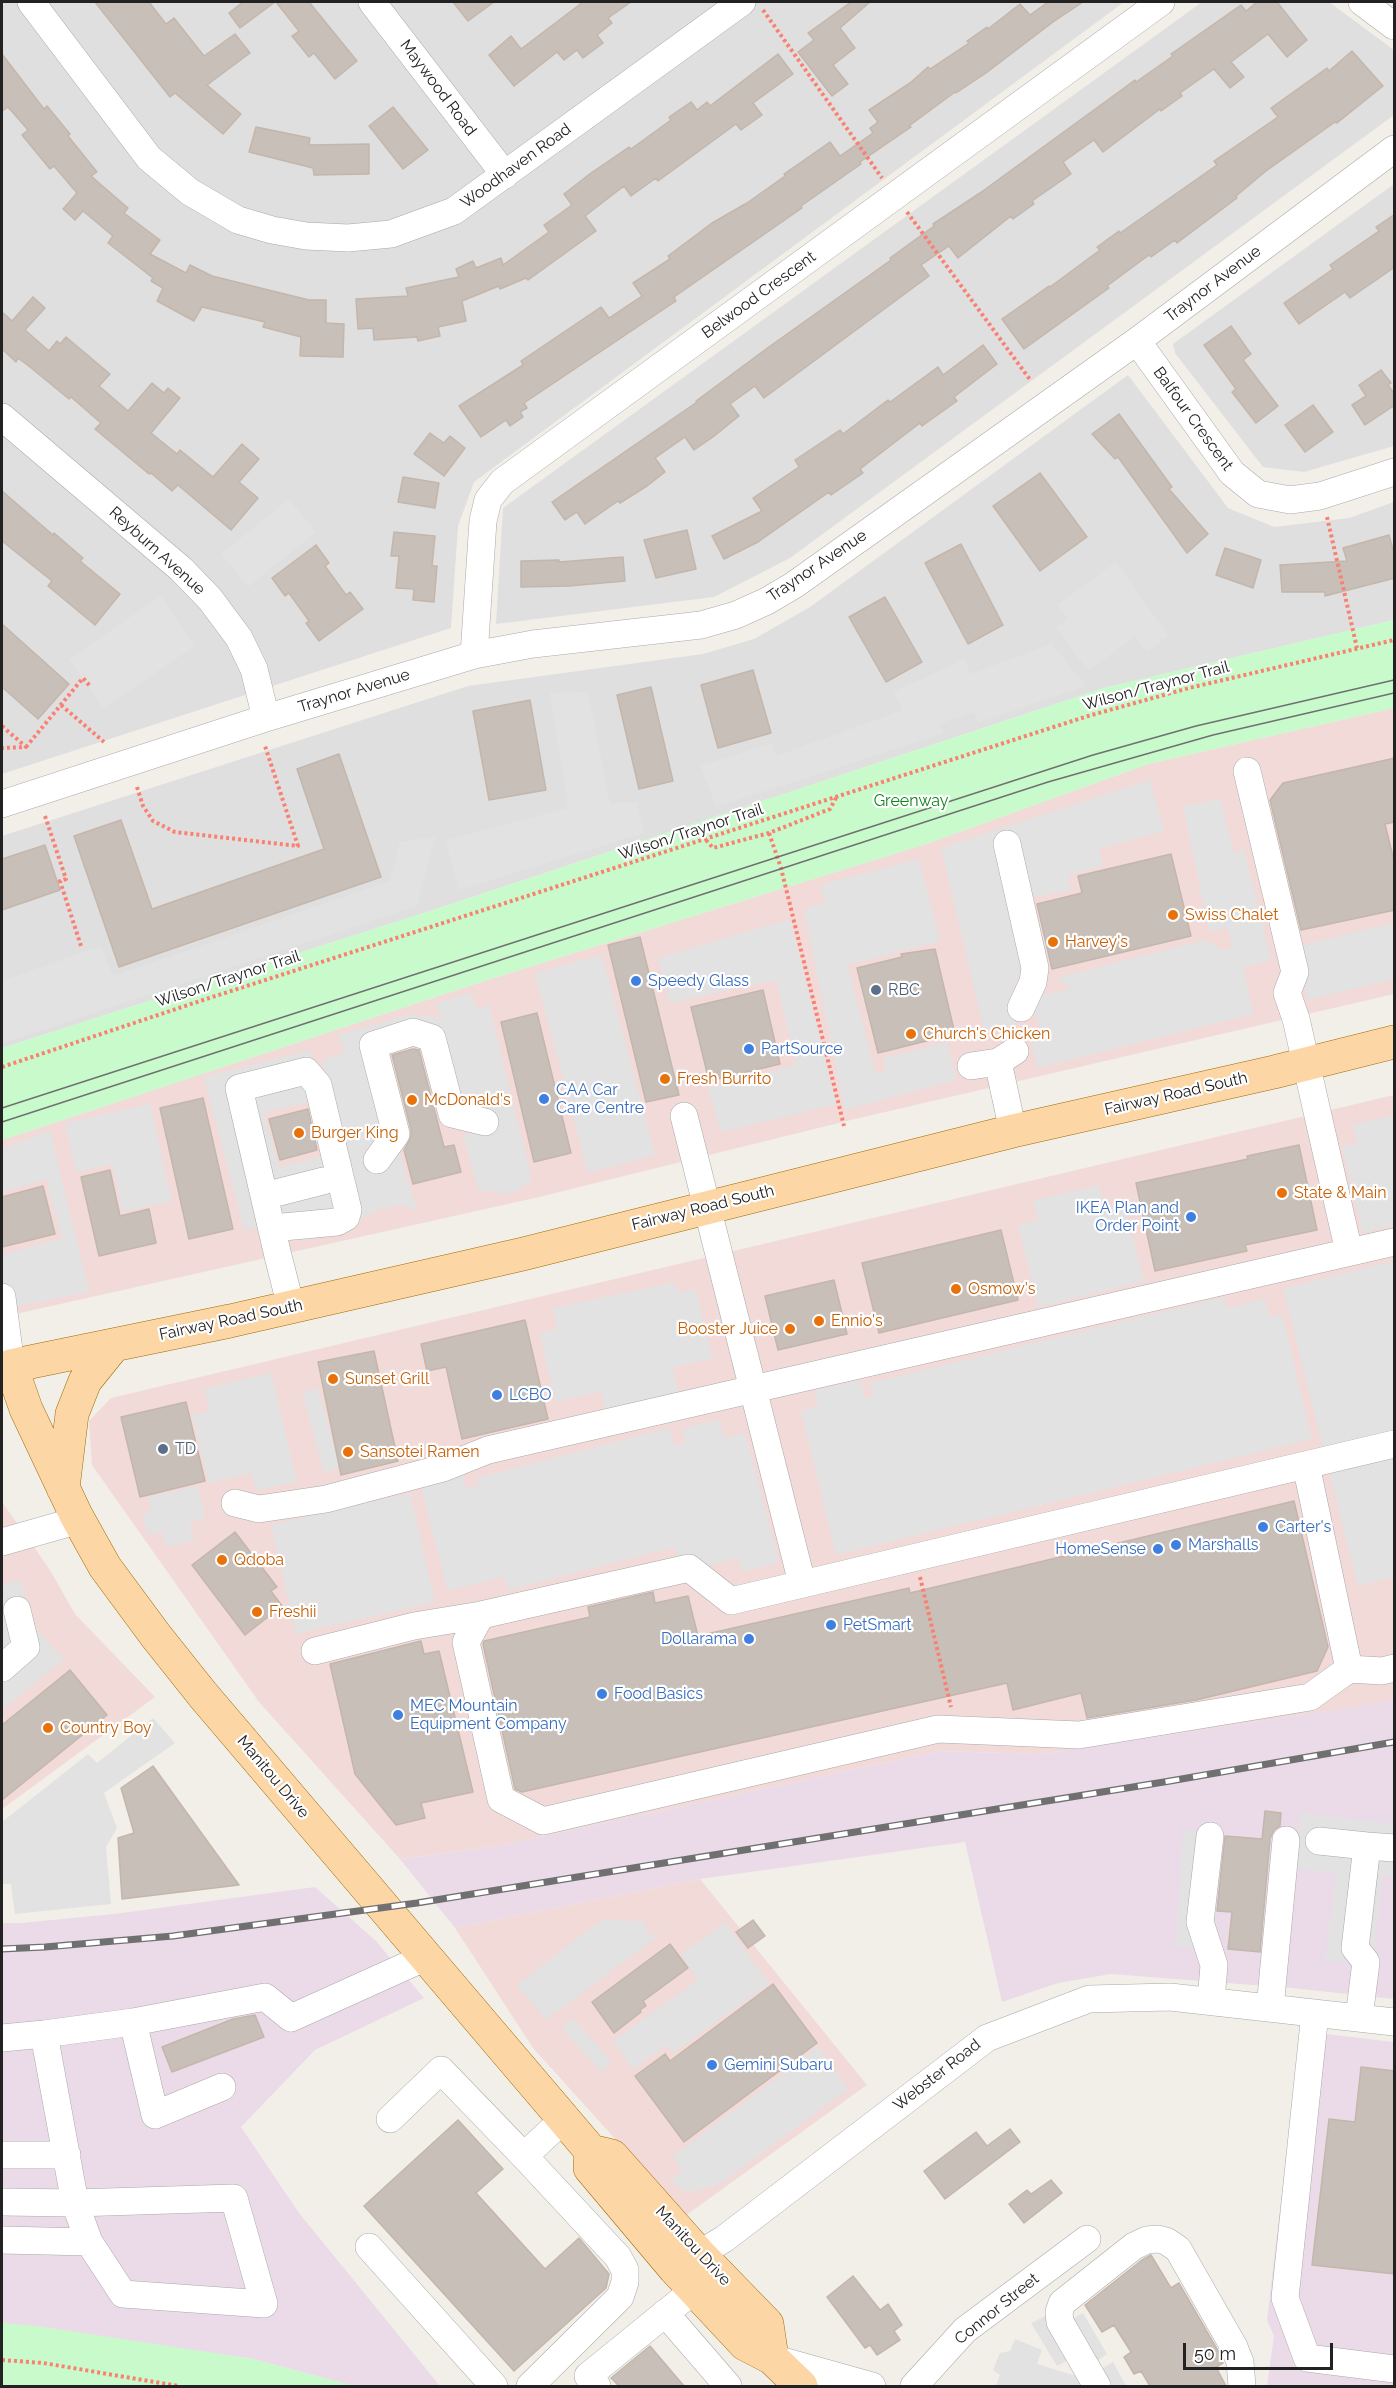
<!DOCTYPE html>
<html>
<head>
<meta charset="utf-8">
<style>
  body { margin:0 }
  #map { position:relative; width:1396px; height:2388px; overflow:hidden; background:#f2efe9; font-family:Raleway,sans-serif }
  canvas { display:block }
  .frame { position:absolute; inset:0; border:3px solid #222; pointer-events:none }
  .scale { position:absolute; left:1183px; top:2343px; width:150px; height:27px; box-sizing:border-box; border:3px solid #222; border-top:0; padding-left:8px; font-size:18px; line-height:21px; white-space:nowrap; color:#222; -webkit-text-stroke:4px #fff; paint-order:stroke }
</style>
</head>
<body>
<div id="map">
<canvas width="1396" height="2388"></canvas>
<div class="frame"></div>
<div class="scale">50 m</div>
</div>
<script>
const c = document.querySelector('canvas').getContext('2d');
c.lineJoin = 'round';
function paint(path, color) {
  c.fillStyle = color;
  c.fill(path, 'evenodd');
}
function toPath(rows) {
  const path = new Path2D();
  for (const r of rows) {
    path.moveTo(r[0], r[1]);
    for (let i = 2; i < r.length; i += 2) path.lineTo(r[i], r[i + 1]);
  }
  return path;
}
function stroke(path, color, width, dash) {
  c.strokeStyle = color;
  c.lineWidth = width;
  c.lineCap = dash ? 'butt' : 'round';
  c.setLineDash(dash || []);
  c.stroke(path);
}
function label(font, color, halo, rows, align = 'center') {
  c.font = font + ' Raleway,sans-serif';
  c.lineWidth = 4.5;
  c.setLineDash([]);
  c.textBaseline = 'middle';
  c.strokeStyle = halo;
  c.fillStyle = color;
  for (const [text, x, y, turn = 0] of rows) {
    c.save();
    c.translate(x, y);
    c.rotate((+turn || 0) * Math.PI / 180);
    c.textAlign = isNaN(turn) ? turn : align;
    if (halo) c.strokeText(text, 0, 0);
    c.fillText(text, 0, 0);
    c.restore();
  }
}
paint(toPath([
  [3,2,1124,2,474,482,458,526,451,628,2,774],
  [1202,2,1329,2,1394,50,1394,115,790,558,714,597,496,624,503,508],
  [1394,184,1394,446,1304,472,1263,467,1175,353,1173,344],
  [1128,375,1228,508,1274,527,1349,518,1394,502,1394,620,1104,688,427,912,2,1048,2,836,468,686,703,654,754,639,810,607]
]), '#e0dfdf');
paint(toPath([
  [1394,708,1394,994,855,1119,539,1197,2,1317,2,1140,484,981,929,843,1148,764],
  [1394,1095,1394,1699,1375,1704,1041,1754,939,1751,498,1846,400,1859,259,1702,92,1465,89,1421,111,1398],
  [2,1502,50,1570,75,1614,155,1697,2,1809],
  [700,1879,867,2085,685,2216,533,2048,455,1928]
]), '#f2dad9');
paint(toPath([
  [1394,1699,1394,1999,1291,1988,1111,1974,1058,1983,1002,2002,965,1842,700,1879,455,1928,400,1859,498,1846,939,1751,1041,1754,1374,1704],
  [315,1887,376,1941,424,1998,315,2050,241,2127,299,2213,440,2386,354,2386,253,2359,2,2323,2,1923,21,1923,114,1914],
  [1301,2031,1394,2042,1394,2386,1267,2386,1274,2336,1267,2320]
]), '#ebdbe8');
paint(toPath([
  [1394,620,1394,708,1148,764,929,843,484,981,2,1140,2,1048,427,912,1104,688],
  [2,2323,37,2326,253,2359,354,2386,2,2386]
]), '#c8facc');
paint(toPath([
  [289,499,316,532,248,587,221,554],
  [1116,562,1169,636,1147,652,1135,637,1088,671,1056,628,1068,619,1057,605],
  [161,596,195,646,103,708,69,659],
  [1052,644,1086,686,978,723,974,712,939,724,944,733,716,807,700,766,772,743,776,756,903,710,893,692,965,659,970,674],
  [588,692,610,804,637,802,644,833,459,890,445,840,568,808,550,693],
  [1150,780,1164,831,1099,849,1103,866,1068,875,1071,890,1034,897,1023,854,1028,984,1012,987,1019,1023,984,1030,941,848],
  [1220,799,1234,853,1244,849,1271,960,1243,967,1253,1014,1038,1068,1030,1035,1042,1034,1030,998,1071,989,1056,978,1206,940,1225,951,1232,947,1228,928,1209,931,1183,807],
  [435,837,417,906,2,1043,2,981,101,946,113,976,390,881,400,842],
  [919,859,940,941,848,965,875,1073,885,1071,884,1058,947,1042,956,1080,845,1110,804,909,825,903,820,885],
  [790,919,837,1104,721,1132,708,1089,796,1065,776,980,670,1003,658,958],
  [1394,923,1394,979,1308,1000,1295,947],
  [602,955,655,1155,588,1173,535,973],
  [470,993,478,1009,489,1004,532,1181,512,1194,478,1190,463,1134,479,1134,469,1104,458,1101,441,1039,406,1028,360,1041,386,1150,400,1154,417,1211,402,1205,379,1209,361,1219,322,1060,345,1052,338,1035,411,1014,442,1018,435,1004],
  [310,1050,322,1098,264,1113,279,1167,328,1155,341,1205,244,1230,204,1077],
  [150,1104,172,1201,123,1212,112,1164,76,1172,65,1123],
  [1394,1115,1394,1225,1363,1233,1342,1147,1357,1143,1353,1125],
  [50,1130,89,1292,2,1309,2,1255,62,1238,46,1179,2,1192,2,1149],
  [1099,1185,1105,1207,1124,1202,1144,1281,1038,1307,1018,1225,1038,1220,1033,1201],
  [1394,1261,1394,1577,1358,1586,1283,1289],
  [675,1282,678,1293,696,1289,712,1359,673,1367,678,1393,605,1409,601,1392,555,1402,540,1333,557,1329,553,1308],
  [1224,1297,1227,1308,1265,1299,1269,1317,1282,1314,1312,1439,836,1555,801,1411,818,1407,814,1391,860,1380,865,1398,874,1396,870,1383],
  [271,1373,297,1481,256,1491,252,1473,209,1483,192,1415,210,1411,204,1389],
  [318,1388,340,1468,324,1473,302,1392],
  [719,1419,724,1438,745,1433,779,1562,742,1572,738,1558,682,1572,675,1547,508,1590,504,1576,448,1591,421,1487,463,1476,466,1488,479,1485,477,1478,669,1428,675,1446,686,1443,682,1429],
  [198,1486,205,1518,190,1522,194,1541,166,1547,162,1532,147,1535,143,1514,151,1512,148,1497],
  [410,1493,435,1602,296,1634,271,1525],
  [20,1580,33,1625,64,1659,2,1710,2,1584],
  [153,1718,175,1743,104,1793,117,1828,106,1847,111,1904,15,1914,11,1884,2,1884,2,1822,88,1754,97,1763],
  [1301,1813,1394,1824,1394,1876,1383,1875,1372,1966,1325,1960,1336,1873,1294,1868],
  [1183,1830,1202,1831,1195,1948,1176,1947],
  [601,1920,645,1921,647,1935,661,1934,546,2020,517,1985],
  [725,1922,769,1984,673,2053,667,2045,633,2069,613,2041,698,1980,681,1954],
  [573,2018,612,2062,601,2072,562,2028],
  [818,2047,848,2089,720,2184,696,2191,684,2191,671,2182,682,2171,673,2156],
  [1067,2306,1074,2318,1083,2313,1107,2354,1096,2362,1101,2369,1113,2362,1126,2386,996,2386,1000,2375,993,2370,1000,2353,1010,2351,1015,2339,1042,2350,1037,2364,1076,2376,1072,2358,1057,2366,1031,2323]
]), '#e2e2e2');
const building = toPath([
  [95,2,149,2,166,24,174,18,204,56,235,34,250,53,207,85,241,114,223,134,175,93,170,97,95,2],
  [243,2,275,2,240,28,229,13,243,2],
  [276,2,309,2,357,61,335,79,314,53,309,57,292,36,299,31,276,2],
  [453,2,494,2,468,21,453,2],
  [583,2,631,2,608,18,612,23,597,35,603,43,583,58,577,50,564,60,557,52,514,86,489,55,511,36,521,49,583,2],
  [851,2,870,2,840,28,855,48,833,65,848,84,832,96,798,52,814,40,808,33,851,2],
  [1048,2,1083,2,1053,22,986,73,956,93,955,92,909,126,911,127,860,162,861,164,801,206,802,208,674,297,676,301,524,403,527,408,520,412,523,417,510,426,506,420,481,437,459,406,523,365,521,361,601,307,609,318,642,296,633,283,670,259,668,256,712,223,747,203,785,176,784,174,830,142,840,156,873,133,870,128,878,122,869,110,910,83,928,67,930,69,969,43,967,41,987,27,988,29,1020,4,1030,15,1048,2],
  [1257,2,1277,2,1307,40,1287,57,1268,34,1231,62,1244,77,1230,88,1214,69,1180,93,1182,96,1161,111,1160,109,1103,152,1094,140,1063,162,1071,174,1032,201,1034,204,1013,219,1011,216,958,258,949,246,921,265,929,276,764,398,755,386,730,404,739,416,713,437,694,450,685,437,655,458,665,472,647,486,620,503,618,501,585,524,577,512,565,520,552,502,697,402,696,401,766,349,891,260,890,258,934,226,933,224,980,193,1135,80,1136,82,1173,56,1171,54,1241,5,1246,11,1257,2],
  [1352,51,1383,86,1337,123,1335,122,1266,171,1236,196,1237,198,1177,243,1175,240,1151,257,1149,255,1107,286,1109,288,1024,349,1002,319,1049,286,1050,287,1100,250,1097,247,1119,231,1120,233,1217,165,1214,161,1278,117,1271,108,1327,68,1329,71,1352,51],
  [2,54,44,109,47,106,70,134,68,136,97,172,91,176,128,208,124,213,160,240,150,254,186,273,190,265,212,276,309,300,326,300,326,323,344,324,343,357,300,356,301,337,263,327,265,322,202,307,194,321,157,301,163,288,151,281,153,278,108,243,113,236,83,211,75,220,63,209,77,193,54,166,50,169,22,135,28,130,8,107,2,111,2,54],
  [778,54,793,74,753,103,762,115,741,130,736,124,658,181,656,178,631,196,624,186,585,216,596,231,528,280,526,278,500,289,499,286,462,301,466,321,438,327,440,336,418,341,417,337,374,340,373,328,358,329,356,299,408,296,406,288,459,277,456,269,473,261,476,268,501,258,503,265,549,232,544,225,572,205,564,194,591,173,629,147,631,149,671,120,669,117,691,102,697,110,707,102,710,106,778,54],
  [393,107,428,150,403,169,369,126,393,107],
  [256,127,310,138,309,145,369,144,369,174,314,175,313,168,249,152,256,127],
  [1395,214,1395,267,1350,298,1345,292,1299,324,1284,303,1333,269,1330,265,1379,231,1376,227,1395,214],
  [33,297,45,308,25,330,49,351,57,341,60,344,66,337,110,374,99,386,128,411,152,383,164,393,168,388,180,398,151,433,177,454,180,450,213,477,242,444,259,459,239,482,258,498,231,530,178,485,172,491,151,473,149,474,95,429,101,423,71,397,69,399,30,367,18,358,16,362,2,349,2,312,12,321,33,297],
  [1231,326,1251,354,1243,360,1278,406,1256,423,1232,392,1236,389,1204,345,1231,326],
  [983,345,997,364,954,397,957,401,922,426,920,423,860,469,863,473,831,495,829,492,758,542,724,559,712,536,762,511,753,498,799,467,795,460,840,430,843,434,888,400,890,402,938,367,943,375,983,345],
  [1381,370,1391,383,1388,385,1395,395,1395,405,1365,425,1352,405,1366,396,1359,385,1381,370],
  [1313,405,1333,432,1305,452,1285,425,1313,405],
  [1119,414,1172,487,1169,489,1208,534,1187,553,1118,457,1115,459,1092,434,1119,414],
  [430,433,444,443,450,436,465,448,444,476,414,454,430,433],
  [1040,473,1087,537,1040,571,993,506,1040,473],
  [403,477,439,483,435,508,398,502,403,477],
  [2,491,53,535,54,533,83,558,80,561,120,594,95,625,48,586,52,581,2,541,2,491],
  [687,530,696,569,656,578,644,540,687,530],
  [394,532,435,536,432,566,437,566,434,602,413,600,414,589,396,588,399,556,391,556,394,532],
  [1389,535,1395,557,1395,578,1325,596,1325,592,1282,592,1280,565,1347,561,1343,548,1389,535],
  [961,544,1003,625,968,644,925,563,961,544],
  [316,545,329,563,325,566,346,595,350,592,363,609,319,641,306,623,309,621,289,593,285,596,272,578,316,545],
  [1225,548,1261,560,1253,588,1216,575,1225,548],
  [623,557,625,581,569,586,521,587,521,561,559,560,559,562,623,557],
  [885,597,922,662,886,682,849,617,885,597],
  [2,624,69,684,38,719,2,687,2,624],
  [753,670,771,733,718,748,701,685,753,670],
  [651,687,673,781,639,789,617,695,651,687],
  [530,700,546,790,489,800,473,711,530,700],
  [339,754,381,877,119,967,74,836,121,820,152,909,324,849,297,769,339,754],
  [1395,758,1395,822,1385,824,1395,865,1395,910,1301,930,1270,800,1283,783,1395,758],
  [45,845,60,890,2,910,2,859,45,845],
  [1171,854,1191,936,1052,969,1037,904,1082,893,1078,876,1171,854],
  [640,937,679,1095,646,1102,608,945,640,937],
  [935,949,955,1034,878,1053,857,968,902,957,901,954,935,949],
  [763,990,780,1064,709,1081,691,1007,763,990],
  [537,1013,571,1153,534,1162,501,1022,537,1013],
  [413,1049,419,1050,444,1147,454,1145,461,1172,413,1184,404,1150,411,1137,411,1130,392,1055,413,1049],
  [203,1098,233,1229,189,1239,160,1108,203,1098],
  [308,1109,317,1150,280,1160,269,1119,308,1109],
  [1299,1145,1317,1230,1245,1245,1247,1251,1155,1271,1136,1183,1248,1159,1247,1156,1299,1145],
  [110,1170,120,1216,149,1209,156,1243,99,1256,81,1177,110,1170],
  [43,1186,55,1234,2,1247,2,1197,43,1186],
  [1001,1230,1018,1300,879,1333,862,1263,1001,1230],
  [834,1280,847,1334,778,1350,765,1296,834,1280],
  [525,1320,548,1419,462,1439,446,1367,427,1371,421,1344,525,1320],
  [374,1351,398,1461,341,1475,318,1362,374,1351],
  [186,1402,205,1481,140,1497,121,1417,186,1402],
  [1294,1501,1328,1647,1317,1671,1196,1700,1087,1718,1081,1693,1013,1710,1007,1683,522,1792,515,1789,483,1644,484,1641,590,1617,588,1607,653,1592,655,1603,688,1596,698,1636,909,1588,910,1593,1294,1501],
  [235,1532,277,1587,271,1591,282,1606,245,1635,192,1565,235,1532],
  [421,1641,424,1654,439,1651,473,1792,421,1803,425,1818,396,1825,355,1774,330,1664,421,1641],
  [70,1670,107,1715,2,1800,2,1725,70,1670],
  [153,1766,239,1885,122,1899,118,1838,134,1833,121,1788,153,1766],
  [1265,1811,1281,1813,1280,1826,1274,1830,1270,1839,1260,1952,1228,1949,1232,1912,1217,1911,1225,1836,1262,1839,1265,1811],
  [753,1920,765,1936,748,1948,736,1932,753,1920],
  [670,1944,688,1968,643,2001,646,2006,640,2010,641,2012,614,2033,592,2002,670,1944],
  [773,1984,817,2043,684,2142,635,2076,665,2054,670,2061,773,1984],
  [255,2015,264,2037,172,2072,162,2047,233,2019,255,2015],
  [1361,2067,1395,2071,1395,2274,1312,2265,1329,2119,1355,2122,1361,2067],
  [458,2120,503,2169,476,2193,545,2269,579,2238,609,2274,606,2288,514,2371,364,2206,458,2120],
  [1010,2129,1020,2142,945,2199,924,2171,976,2132,987,2146,1010,2129],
  [1051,2180,1062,2193,1024,2223,1009,2204,1027,2190,1031,2194,1051,2180],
  [1151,2255,1171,2288,1179,2283,1220,2354,1223,2363,1216,2367,1226,2386,1150,2386,1141,2371,1134,2374,1124,2357,1131,2352,1114,2325,1102,2332,1085,2305,1142,2260,1151,2255],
  [853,2276,880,2310,888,2304,902,2325,894,2331,900,2340,877,2355,870,2345,865,2348,827,2297,853,2276],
  [650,2346,684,2386,619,2386,611,2378,650,2346]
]);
paint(building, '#c7bfb8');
stroke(building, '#c4b6ab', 1.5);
const minor = toPath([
  [31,2,149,158,190,192,238,220,272,230,306,236,348,238,391,234,454,211,742,2],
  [372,2,505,175],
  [1362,2,1394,26],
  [1137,341,1232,473,1258,494,1290,500,1320,496,1394,472],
  [2,417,181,569,210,599,239,638,254,669,266,718],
  [474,655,483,521,488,500,502,482,1161,2],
  [1247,771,1295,972,1287,993,1296,1019,1349,1252],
  [2,804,266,718,474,655,533,644,701,625,736,615,767,601,794,585,1137,341,1394,149],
  [1007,844,1035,968,1033,982,1021,1008],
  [998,1062,1013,1131],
  [971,1066,998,1062,1015,1051],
  [684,1116,802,1583],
  [377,1160,396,1134,373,1045,413,1032,432,1038,452,1114,485,1122],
  [264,1196,323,1181],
  [272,1228,337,1222,346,1217,348,1210,318,1085,306,1071,239,1088,278,1256,291,1307],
  [2,1297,11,1366],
  [1306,1465,1349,1669],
  [235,1503,259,1509,326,1499,443,1468,488,1450,1394,1242],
  [2,1542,79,1520],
  [481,1615,466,1642,501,1799,543,1821,938,1729,1079,1735,1310,1697,1349,1669,1382,1671,1394,1668],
  [315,1651,414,1626,481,1615,689,1568,731,1601,1394,1444],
  [2,1668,26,1647,17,1610],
  [1210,1836,1200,1922,1214,1965,1211,2001],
  [1319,1841,1367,1846],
  [1270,2008,1286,1840],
  [1315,2013,1285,2298,1307,2358,1394,2369],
  [1359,2018,1366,1962,1355,1948,1367,1846,1394,1848],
  [133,2022,155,2115,222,2087],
  [2,2038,44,2034],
  [390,2119,441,2070,524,2156,564,2119],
  [2,2155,67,2155],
  [524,2156,618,2257,625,2270,625,2282,620,2297,530,2386],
  [2,2202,75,2203,234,2198,264,2304,123,2294,89,2242,75,2203,44,2034,133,2022,265,1997,291,2018,426,1957],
  [2,2240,89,2242],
  [369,2247,494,2386],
  [699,2254,724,2239,987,2038,1089,1999,1170,1997,1394,2022],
  [665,2313,728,2386],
  [772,2358,872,2386],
  [597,2386,588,2376,694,2290],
  [914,2386,965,2330,1087,2239],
  [1097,2386,1060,2322,1059,2312,1062,2303,1134,2246,1147,2240,1158,2239,1166,2241,1178,2249,1234,2347,1240,2362,1242,2386]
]);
const major = toPath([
  [11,1366,26,1409,76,1515,105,1567,156,1636,203,1695,591,2151,612,2156,699,2254,767,2324,772,2358],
  [2,1371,11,1366,230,1321,523,1254,1013,1131,1274,1072,1394,1042],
  [63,1488,72,1414,85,1381,114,1345],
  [591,2151,590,2168,675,2269,745,2344,772,2358,801,2386]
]);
stroke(minor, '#a9a9a9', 28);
stroke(major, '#a06b00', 34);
stroke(toPath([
  [763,10,882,178],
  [907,212,1031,381],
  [1327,517,1357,648],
  [61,705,104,742],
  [2,726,26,747,2,748],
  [26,747,83,678,90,686],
  [137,787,143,806,153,821,175,832,298,846,265,746],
  [45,816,66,879,60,881,81,946],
  [769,833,781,868,844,1126],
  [706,840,713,848,769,833,830,809,836,798],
  [2,1067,203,1000,1088,716,1189,688,1394,640],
  [920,1577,951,1707],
  [2,2360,43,2363,179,2386]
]), '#fa8072', 4, [3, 3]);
stroke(minor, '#fff', 27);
stroke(major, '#fcd6a4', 33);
stroke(toPath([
  [2,1108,1093,755,1196,726,1394,680],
  [2,1122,1048,782,1213,735,1394,693]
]), '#707070', 1.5);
const rail = toPath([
  [2,1949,45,1947,173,1936,417,1903,1170,1781,1394,1742]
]);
stroke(rail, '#707070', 7);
stroke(rail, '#fff', 4.5, [14]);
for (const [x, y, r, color] of [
  [1173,915,6,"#e8710a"],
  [1053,942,6,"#e8710a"],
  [636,981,6,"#3f7fe0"],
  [876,990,6,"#5c6f8a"],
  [911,1034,6,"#e8710a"],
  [749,1049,6,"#3f7fe0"],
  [665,1079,6,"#e8710a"],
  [544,1099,6,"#3f7fe0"],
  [412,1100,6,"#e8710a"],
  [299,1133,6,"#e8710a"],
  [1282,1193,6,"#e8710a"],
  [1191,1217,6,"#3f7fe0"],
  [956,1289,6,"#e8710a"],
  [819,1321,6,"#e8710a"],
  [790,1329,6,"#e8710a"],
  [333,1379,6,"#e8710a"],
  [497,1395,6,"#3f7fe0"],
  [163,1449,6,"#5c6f8a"],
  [348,1452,6,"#e8710a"],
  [1263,1527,6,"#3f7fe0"],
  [1176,1545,6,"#3f7fe0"],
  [1158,1549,6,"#3f7fe0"],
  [222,1560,6,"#e8710a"],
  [257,1612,6,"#e8710a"],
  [831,1625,6,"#3f7fe0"],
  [749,1639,6,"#3f7fe0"],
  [602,1694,6,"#3f7fe0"],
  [398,1715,6,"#3f7fe0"],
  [48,1728,6,"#e8710a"],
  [712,2065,6,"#3f7fe0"]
]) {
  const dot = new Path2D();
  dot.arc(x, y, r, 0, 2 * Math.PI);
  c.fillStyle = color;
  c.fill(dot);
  stroke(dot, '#fff', 2);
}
label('16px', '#222', '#fff', [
  ["Maywood Road",438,88,53],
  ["Woodhaven Road",516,166,-36],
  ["Traynor Avenue",1213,284,-37],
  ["Belwood Crescent",759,295,-36],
  ["Balfour Crescent",1193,419,54],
  ["Reyburn Avenue",157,551,42],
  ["Traynor Avenue",817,566,-34],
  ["Wilson/Traynor Trail",1156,686,-15],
  ["Traynor Avenue",354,691,-17],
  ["Wilson/Traynor Trail",691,832,-18],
  ["Wilson/Traynor Trail",228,979,-18],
  ["Fairway Road South",1176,1094,-13],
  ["Fairway Road South",703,1208,-14],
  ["Fairway Road South",231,1320,-12],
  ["Manitou Drive",273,1777,50],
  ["Webster Road",937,2075,-38],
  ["Manitou Drive",693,2246,47],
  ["Connor Street",997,2309,-39]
]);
label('16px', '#0c8416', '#fff', [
  ["Greenway",911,801]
]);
label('16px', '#c56008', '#fff', [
  ["Swiss Chalet",1185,915],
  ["Harvey's",1065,942],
  ["Church's Chicken",923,1034],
  ["Fresh Burrito",677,1079],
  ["McDonald's",424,1100],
  ["Burger King",311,1133],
  ["State & Main",1294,1193],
  ["Osmow's",968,1289],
  ["Ennio's",831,1321],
  ["Booster Juice",778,1329,"right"],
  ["Sunset Grill",345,1379],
  ["Sansotei Ramen",360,1452],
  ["Qdoba",234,1560],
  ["Freshii",269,1612],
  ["Country Boy",60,1728]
], 'left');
label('16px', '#366cbe', '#fff', [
  ["Speedy Glass",648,981],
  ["PartSource",761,1049],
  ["CAA Car",556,1090],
  ["Care Centre",556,1108],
  ["IKEA Plan and",1179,1208,"right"],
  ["Order Point",1179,1226,"right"],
  ["LCBO",509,1395],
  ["Carter's",1275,1527],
  ["Marshalls",1188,1545],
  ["HomeSense",1146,1549,"right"],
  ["PetSmart",843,1625],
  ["Dollarama",737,1639,"right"],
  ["Food Basics",614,1694],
  ["MEC Mountain",410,1706],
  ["Equipment Company",410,1724],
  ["Gemini Subaru",724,2065]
], 'left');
label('16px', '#4e5e75', '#fff', [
  ["RBC",888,990],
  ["TD",175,1449]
], 'left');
</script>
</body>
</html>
